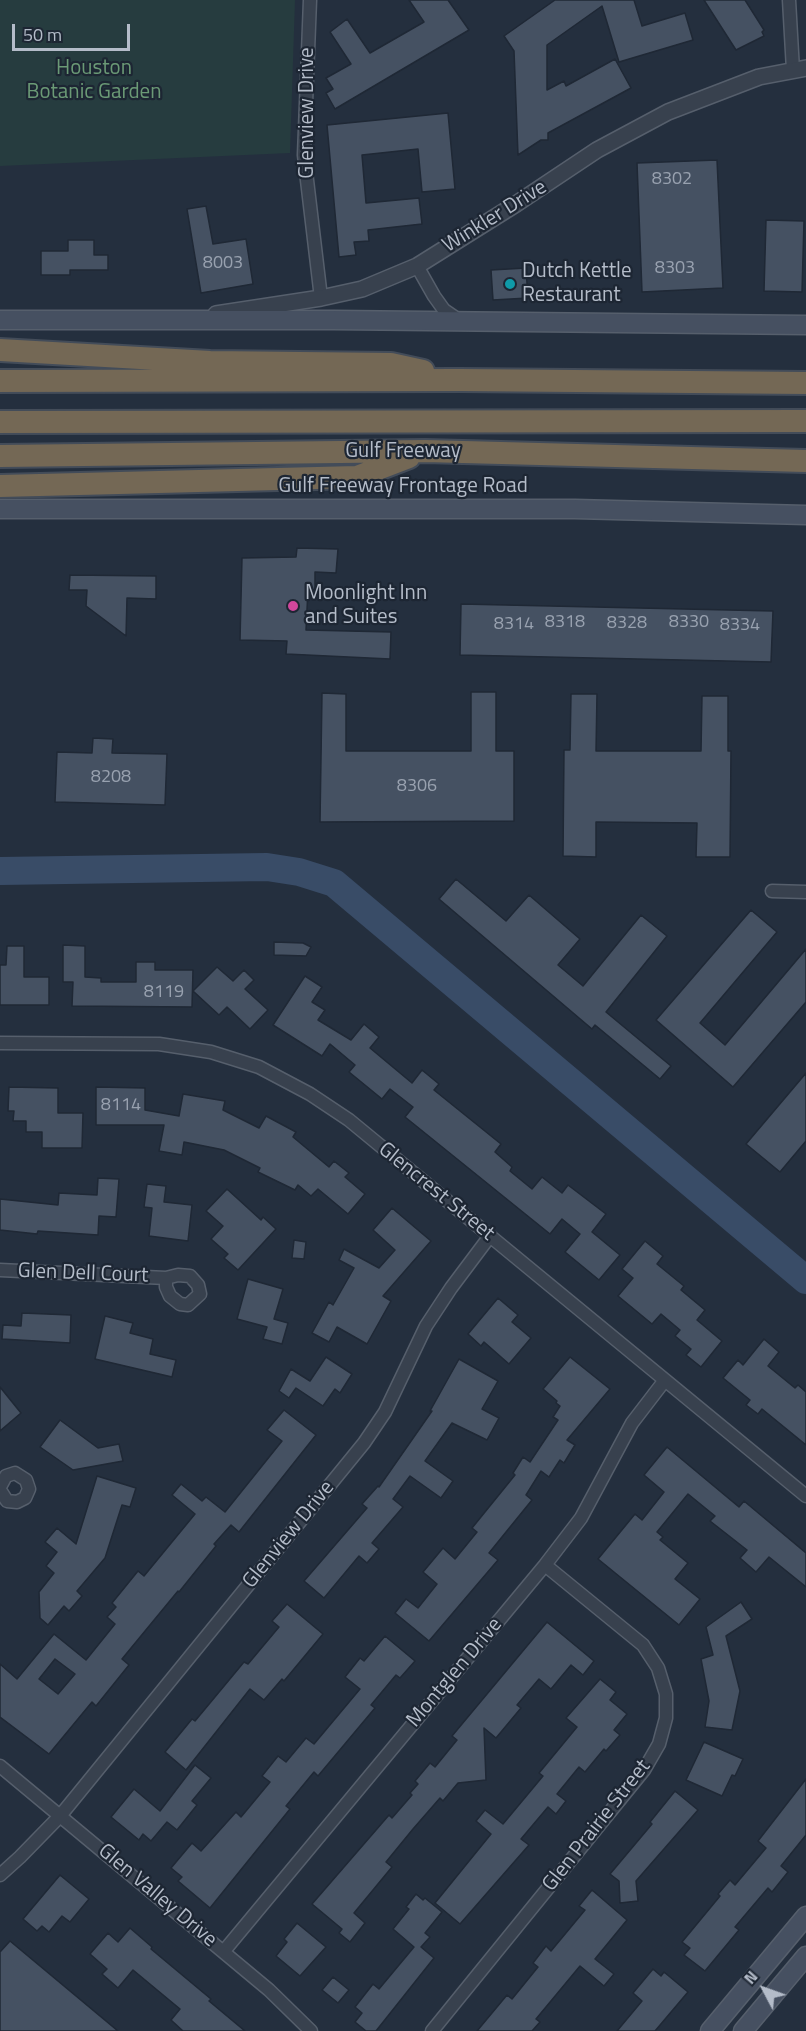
<!DOCTYPE html>
<html>
<head>
<meta charset="utf-8">
<style>
  body { margin:0 }
  #map { position:relative; width:806px; height:2031px; overflow:hidden; background:#242f3e; font-family:"Titillium Web",sans-serif }
  canvas { display:block }
  .north { position:absolute; left:734px; top:1959px; width:60px; height:60px; -webkit-text-stroke:4px #1d2633; paint-order:stroke; rotate:311deg; font-size:16px; font-weight:700; line-height:24px; text-align:center; color:#b4bcc9 }
  .north::after { content:''; display:block; margin:auto; width:21px; height:27px; background:#b4bcc9; clip-path:polygon(50% 0,100% 100%,50% 72%,0 100%) }
  .scale { position:absolute; left:12px; top:24px; width:118px; height:27px; box-sizing:border-box; border:3px solid #b4bcc9; border-top:0; padding-left:8px; font-size:18px; line-height:21px; white-space:nowrap; color:#b4bcc9; -webkit-text-stroke:4px #1d2633; paint-order:stroke }
</style>
</head>
<body>
<div id="map">
<canvas width="806" height="2031"></canvas>
<div class="north">N</div>
<div class="scale">50 m</div>
</div>
<script>
const c = document.querySelector('canvas').getContext('2d');
c.lineJoin = 'round';
function paint(path, color) {
  c.fillStyle = color;
  c.fill(path, 'evenodd');
}
function toPath(rows) {
  const path = new Path2D();
  for (const r of rows) {
    path.moveTo(r[0], r[1]);
    for (let i = 2; i < r.length; i += 2) path.lineTo(r[i], r[i + 1]);
  }
  return path;
}
function stroke(path, color, width, dash) {
  c.strokeStyle = color;
  c.lineWidth = width;
  c.lineCap = dash ? 'butt' : 'round';
  c.setLineDash(dash || []);
  c.stroke(path);
}
function label(font, color, halo, rows, align = 'center') {
  c.font = font + ' "Titillium Web",sans-serif';
  c.lineWidth = 4.5;
  c.setLineDash([]);
  c.textBaseline = 'middle';
  c.strokeStyle = halo;
  c.fillStyle = color;
  for (const [text, x, y, turn = 0] of rows) {
    c.save();
    c.translate(x, y);
    c.rotate((+turn || 0) * Math.PI / 180);
    c.textAlign = isNaN(turn) ? turn : align;
    if (halo) c.strokeText(text, 0, 0);
    c.fillText(text, 0, 0);
    c.restore();
  }
}
paint(toPath([
  [0,0,295,0,290,153,0,166]
]), '#263c3f');
stroke(toPath([
  [0,871,267,867,299,872,334,883,806,1280]
]), '#394c67', 28);
const building = toPath([
  [409,0,448,0,469,30,335,109,326,93,333,89,326,78,351,64,330,32,347,19,370,53,424,22,409,0],
  [555,0,634,0,642,26,685,13,693,40,619,62,602,6,547,45,547,90,564,81,566,86,615,59,631,88,548,133,548,140,541,140,518,155,514,51,504,36,555,0],
  [704,0,745,0,764,30,762,32,764,36,736,50,704,0],
  [448,113,455,189,422,192,418,149,362,155,366,203,419,198,422,224,368,230,369,241,354,242,356,255,339,257,327,125,448,113],
  [717,160,723,288,642,292,637,163,717,160],
  [206,206,213,244,246,239,253,284,201,293,187,209,206,206],
  [766,220,804,221,802,292,764,291,766,220],
  [68,240,94,240,94,255,108,255,108,270,70,270,70,275,41,275,41,251,68,251,68,240],
  [526,268,528,298,493,300,491,270,526,268],
  [297,548,338,549,336,573,315,572,315,590,308,589,306,630,391,632,390,659,286,654,287,641,240,640,242,558,296,557,297,548],
  [70,575,156,576,156,599,127,598,126,636,86,606,87,590,69,590,70,575],
  [461,604,773,611,771,662,460,655,461,604],
  [471,692,496,692,496,751,514,751,514,821,320,822,322,693,346,694,346,751,471,751,471,692],
  [571,694,597,694,596,751,701,751,702,696,728,696,728,751,731,751,730,857,696,857,697,823,596,822,596,857,563,856,564,750,570,750,571,694],
  [93,738,113,739,112,753,167,754,165,805,55,802,57,752,92,753,93,738],
  [456,879,506,921,529,895,580,939,558,965,583,986,641,915,667,936,606,1012,671,1066,660,1079,595,1025,592,1029,439,899,456,879],
  [751,910,777,932,700,1023,725,1045,806,949,806,1002,733,1087,656,1020,751,910],
  [274,942,303,943,311,947,306,956,274,955,274,942],
  [63,945,85,946,85,977,101,978,101,982,136,982,136,962,155,962,155,970,193,970,192,1007,72,1006,73,982,63,982,63,945],
  [7,946,24,946,24,977,49,977,49,1005,0,1005,0,965,6,965,7,946],
  [217,967,233,981,244,970,254,980,245,989,268,1010,250,1029,227,1007,219,1015,193,991,217,967],
  [305,976,322,987,312,1002,325,1010,318,1020,351,1040,364,1024,379,1037,370,1048,412,1083,422,1070,439,1084,434,1090,501,1144,495,1152,512,1167,510,1171,532,1189,542,1177,562,1193,568,1185,606,1214,592,1232,620,1255,599,1280,565,1252,580,1234,562,1219,550,1234,405,1117,413,1107,390,1089,382,1099,349,1072,355,1065,330,1044,322,1056,273,1025,305,976],
  [806,1073,806,1141,780,1172,746,1144,806,1073],
  [9,1087,58,1088,58,1113,83,1113,82,1148,42,1148,42,1132,26,1132,26,1121,13,1121,14,1111,8,1111,9,1087],
  [96,1087,145,1088,145,1110,179,1116,183,1094,225,1101,223,1110,259,1128,266,1116,296,1132,293,1137,329,1167,334,1161,349,1173,345,1177,365,1194,348,1214,318,1189,311,1196,298,1185,295,1190,258,1172,260,1168,224,1150,184,1142,182,1155,159,1151,164,1125,96,1125,96,1087],
  [98,1178,119,1179,116,1217,99,1216,98,1235,38,1231,37,1234,0,1230,0,1199,58,1205,59,1193,97,1195,98,1178],
  [147,1184,166,1186,164,1202,192,1205,188,1241,149,1236,152,1208,144,1207,147,1184],
  [227,1189,261,1220,263,1217,276,1229,238,1270,224,1258,228,1254,211,1239,223,1226,206,1211,227,1189],
  [392,1208,431,1241,383,1296,391,1301,367,1344,337,1327,329,1342,312,1333,329,1302,333,1305,354,1268,339,1260,344,1249,379,1268,395,1250,373,1230,392,1208],
  [294,1240,306,1242,304,1259,292,1258,294,1240],
  [645,1241,663,1256,657,1264,684,1286,681,1290,705,1310,697,1320,722,1341,701,1367,686,1355,691,1349,675,1336,680,1330,661,1314,652,1324,618,1296,633,1278,622,1269,645,1241],
  [248,1279,283,1289,274,1319,288,1323,282,1344,263,1339,267,1327,237,1319,248,1279],
  [498,1298,518,1315,512,1322,531,1338,509,1364,484,1342,481,1346,468,1334,498,1298],
  [22,1313,71,1315,70,1343,2,1339,3,1325,21,1326,22,1313],
  [105,1316,133,1323,130,1333,153,1339,150,1354,176,1360,172,1377,95,1359,105,1316],
  [764,1339,779,1352,768,1366,795,1388,798,1385,806,1392,806,1445,762,1409,758,1414,746,1405,750,1400,723,1378,738,1360,743,1365,764,1339],
  [326,1357,352,1374,340,1393,335,1389,323,1406,296,1388,289,1398,279,1391,291,1369,310,1381,326,1357],
  [570,1357,610,1389,567,1440,575,1445,564,1463,560,1460,549,1477,541,1471,526,1495,532,1500,489,1553,498,1560,429,1641,395,1613,406,1599,418,1608,437,1584,423,1572,443,1548,455,1559,477,1532,472,1528,515,1475,513,1473,523,1457,530,1462,558,1420,553,1417,560,1406,556,1403,557,1401,543,1389,570,1357],
  [459,1359,498,1381,482,1409,499,1418,487,1440,452,1423,425,1461,453,1481,441,1498,410,1476,393,1499,403,1507,372,1543,379,1549,367,1563,359,1556,324,1598,304,1581,367,1508,362,1504,378,1486,379,1487,432,1411,430,1411,459,1359],
  [0,1387,21,1413,0,1431,0,1387],
  [284,1410,316,1435,239,1532,231,1525,214,1544,216,1546,179,1592,178,1591,122,1659,129,1665,96,1706,92,1702,49,1754,0,1717,0,1664,17,1679,54,1634,86,1660,115,1624,107,1617,116,1607,112,1603,138,1571,144,1576,195,1514,172,1495,181,1484,202,1501,206,1497,225,1512,282,1441,267,1430,284,1410],
  [55,1659,75,1674,58,1694,39,1679,55,1659],
  [60,1420,98,1448,119,1444,123,1461,73,1470,40,1447,60,1420],
  [667,1447,739,1507,744,1501,806,1553,806,1587,769,1557,756,1572,740,1558,747,1550,710,1521,715,1516,688,1494,657,1532,663,1537,660,1540,688,1563,675,1579,700,1599,679,1625,598,1559,635,1514,642,1520,664,1492,644,1475,667,1447],
  [97,1476,136,1488,130,1507,122,1505,105,1558,77,1591,82,1596,69,1611,64,1606,48,1625,40,1618,39,1592,54,1573,46,1566,57,1552,45,1542,57,1528,76,1544,97,1476],
  [741,1602,752,1619,726,1636,740,1691,732,1730,705,1727,709,1701,701,1659,713,1655,706,1627,741,1602],
  [287,1604,323,1634,284,1681,282,1679,264,1700,250,1689,186,1770,165,1752,192,1719,195,1721,244,1662,248,1664,279,1627,272,1621,287,1604],
  [547,1622,594,1661,583,1675,571,1665,551,1689,539,1679,517,1705,521,1708,496,1738,484,1728,486,1780,458,1783,443,1801,440,1798,413,1829,386,1862,392,1867,354,1913,365,1923,350,1942,339,1933,342,1929,312,1904,389,1815,392,1818,412,1795,410,1793,418,1784,415,1781,430,1763,435,1767,457,1740,452,1736,547,1622],
  [385,1636,415,1661,400,1678,396,1675,371,1705,375,1708,318,1776,314,1772,286,1806,290,1809,210,1908,178,1881,182,1877,171,1868,192,1843,201,1851,236,1812,241,1817,270,1782,262,1776,278,1756,286,1762,306,1738,314,1744,360,1689,345,1677,360,1658,364,1661,385,1636],
  [600,1679,616,1692,610,1700,627,1714,614,1730,620,1735,606,1751,604,1749,585,1772,579,1767,557,1794,566,1801,556,1814,548,1807,521,1839,529,1845,460,1924,435,1903,491,1834,476,1821,485,1810,503,1824,543,1776,539,1773,577,1727,566,1718,600,1679],
  [704,1742,743,1759,735,1776,732,1775,722,1796,686,1780,704,1742],
  [195,1765,211,1778,192,1801,197,1805,177,1830,167,1822,151,1841,143,1834,139,1840,111,1817,134,1789,160,1811,195,1765],
  [806,1779,806,1835,781,1866,788,1872,772,1892,768,1888,735,1927,739,1930,705,1971,684,1955,690,1948,682,1942,720,1896,718,1894,730,1880,735,1885,766,1848,758,1841,806,1779],
  [675,1791,698,1810,636,1881,638,1901,620,1903,619,1881,610,1874,652,1824,650,1822,675,1791],
  [60,1875,89,1899,70,1922,62,1916,49,1932,42,1926,37,1931,23,1919,60,1875],
  [592,1890,627,1920,595,1959,614,1974,604,1986,580,1966,536,2019,540,2022,532,2031,477,2031,507,1995,512,1999,538,1967,533,1963,546,1946,551,1951,585,1910,579,1906,592,1890],
  [416,1894,423,1900,425,1898,442,1912,425,1933,430,1937,421,1947,434,1958,376,2031,366,2031,355,2022,362,2013,355,2007,373,1984,379,1989,414,1947,393,1929,409,1909,406,1907,416,1894],
  [297,1923,326,1947,300,1976,276,1956,287,1942,284,1939,297,1923],
  [130,1928,152,1947,151,1949,211,1999,209,2001,245,2031,183,2031,171,2020,180,2009,133,1970,118,1988,102,1974,107,1969,90,1954,108,1933,118,1942,130,1928],
  [10,1941,118,2031,0,2031,0,1952,10,1941],
  [653,1969,661,1976,664,1972,688,1992,655,2031,617,2031,642,2001,633,1993,653,1969],
  [333,1977,349,1990,338,2003,322,1990,333,1977]
]);
paint(building, '#455162');
stroke(building, '#1f2835', 1.5);
const minor = toPath([
  [310,0,304,155,321,298],
  [789,0,793,70],
  [417,266,434,296,444,310,460,321],
  [772,891,806,892],
  [0,1043,159,1044,211,1052,259,1067,310,1094,349,1120,806,1496],
  [0,1270,166,1278,178,1275,190,1276,198,1285,200,1294,188,1305,180,1304,170,1296,166,1287,166,1278],
  [0,1487,6,1476,15,1473,26,1480,29,1489,25,1498,17,1502,7,1501,0,1490],
  [0,1766,269,1990,311,2031],
  [0,1875,20,1857,60,1816,364,1443,385,1412,426,1326,451,1288,490,1236],
  [224,1951,545,1565,581,1518,632,1423,665,1380],
  [432,2031,644,1770,659,1744,666,1718,666,1694,658,1668,643,1645,545,1565]
]);
const tertiary = toPath([
  [216,314,321,298,362,289,417,266,516,204,597,150,668,112,759,77,806,68]
]);
const secondary = toPath([
  [0,320,334,320,806,325],
  [0,509,575,509,806,515],
  [710,2031,806,1916],
  [743,2031,806,1956]
]);
const motorway = toPath([
  [0,350,210,362,391,364,423,371],
  [0,381,460,380,806,383],
  [0,422,806,421],
  [0,456,425,451,806,461],
  [0,486,357,477,409,457]
]);
stroke(minor, '#565f6c', 15);
stroke(tertiary, '#565f6c', 18);
stroke(secondary, '#565f6c', 21);
stroke(motorway, '#434c59', 26);
stroke(minor, '#38414e', 12);
stroke(tertiary, '#38414e', 15);
stroke(secondary, '#465061', 18);
stroke(motorway, '#746855', 22);
for (const [x, y, r, color] of [
  [510,284,6,"#0f9aa8"],
  [293,606,6,"#d1479c"]
]) {
  const dot = new Path2D();
  dot.arc(x, y, r, 0, 2 * Math.PI);
  c.fillStyle = color;
  c.fill(dot);
  stroke(dot, '#1d2633', 2);
}
label('18px', '#98a1af', null, [
  ["8302",672,180],
  ["8003",223,264],
  ["8303",675,269],
  ["8318",565,623],
  ["8330",689,623],
  ["8328",627,624],
  ["8314",514,625],
  ["8334",740,626],
  ["8208",111,778],
  ["8306",417,787],
  ["8119",164,993],
  ["8114",121,1106]
]);
label('21px', '#6b9a76', '#1d2633', [
  ["Houston",94,69],
  ["Botanic Garden",94,93]
]);
label('21px', '#b4bcc9', '#1d2633', [
  ["Glenview Drive",308,113,-90],
  ["Winkler Drive",495,217,-32],
  ["Gulf Freeway",403,452],
  ["Gulf Freeway Frontage Road",403,487],
  ["Glencrest Street",436,1192,39],
  ["Glen Dell Court",83,1274,2],
  ["Glenview Drive",289,1535,-51],
  ["Montglen Drive",455,1673,-50],
  ["Glen Prairie Street",597,1826,-52],
  ["Glen Valley Drive",157,1896,40]
]);
label('21px', '#b4bcc9', '#1d2633', [
  ["Dutch Kettle",522,272],
  ["Restaurant",522,296],
  ["Moonlight Inn",305,594],
  ["and Suites",305,618]
], 'left');
</script>
</body>
</html>
